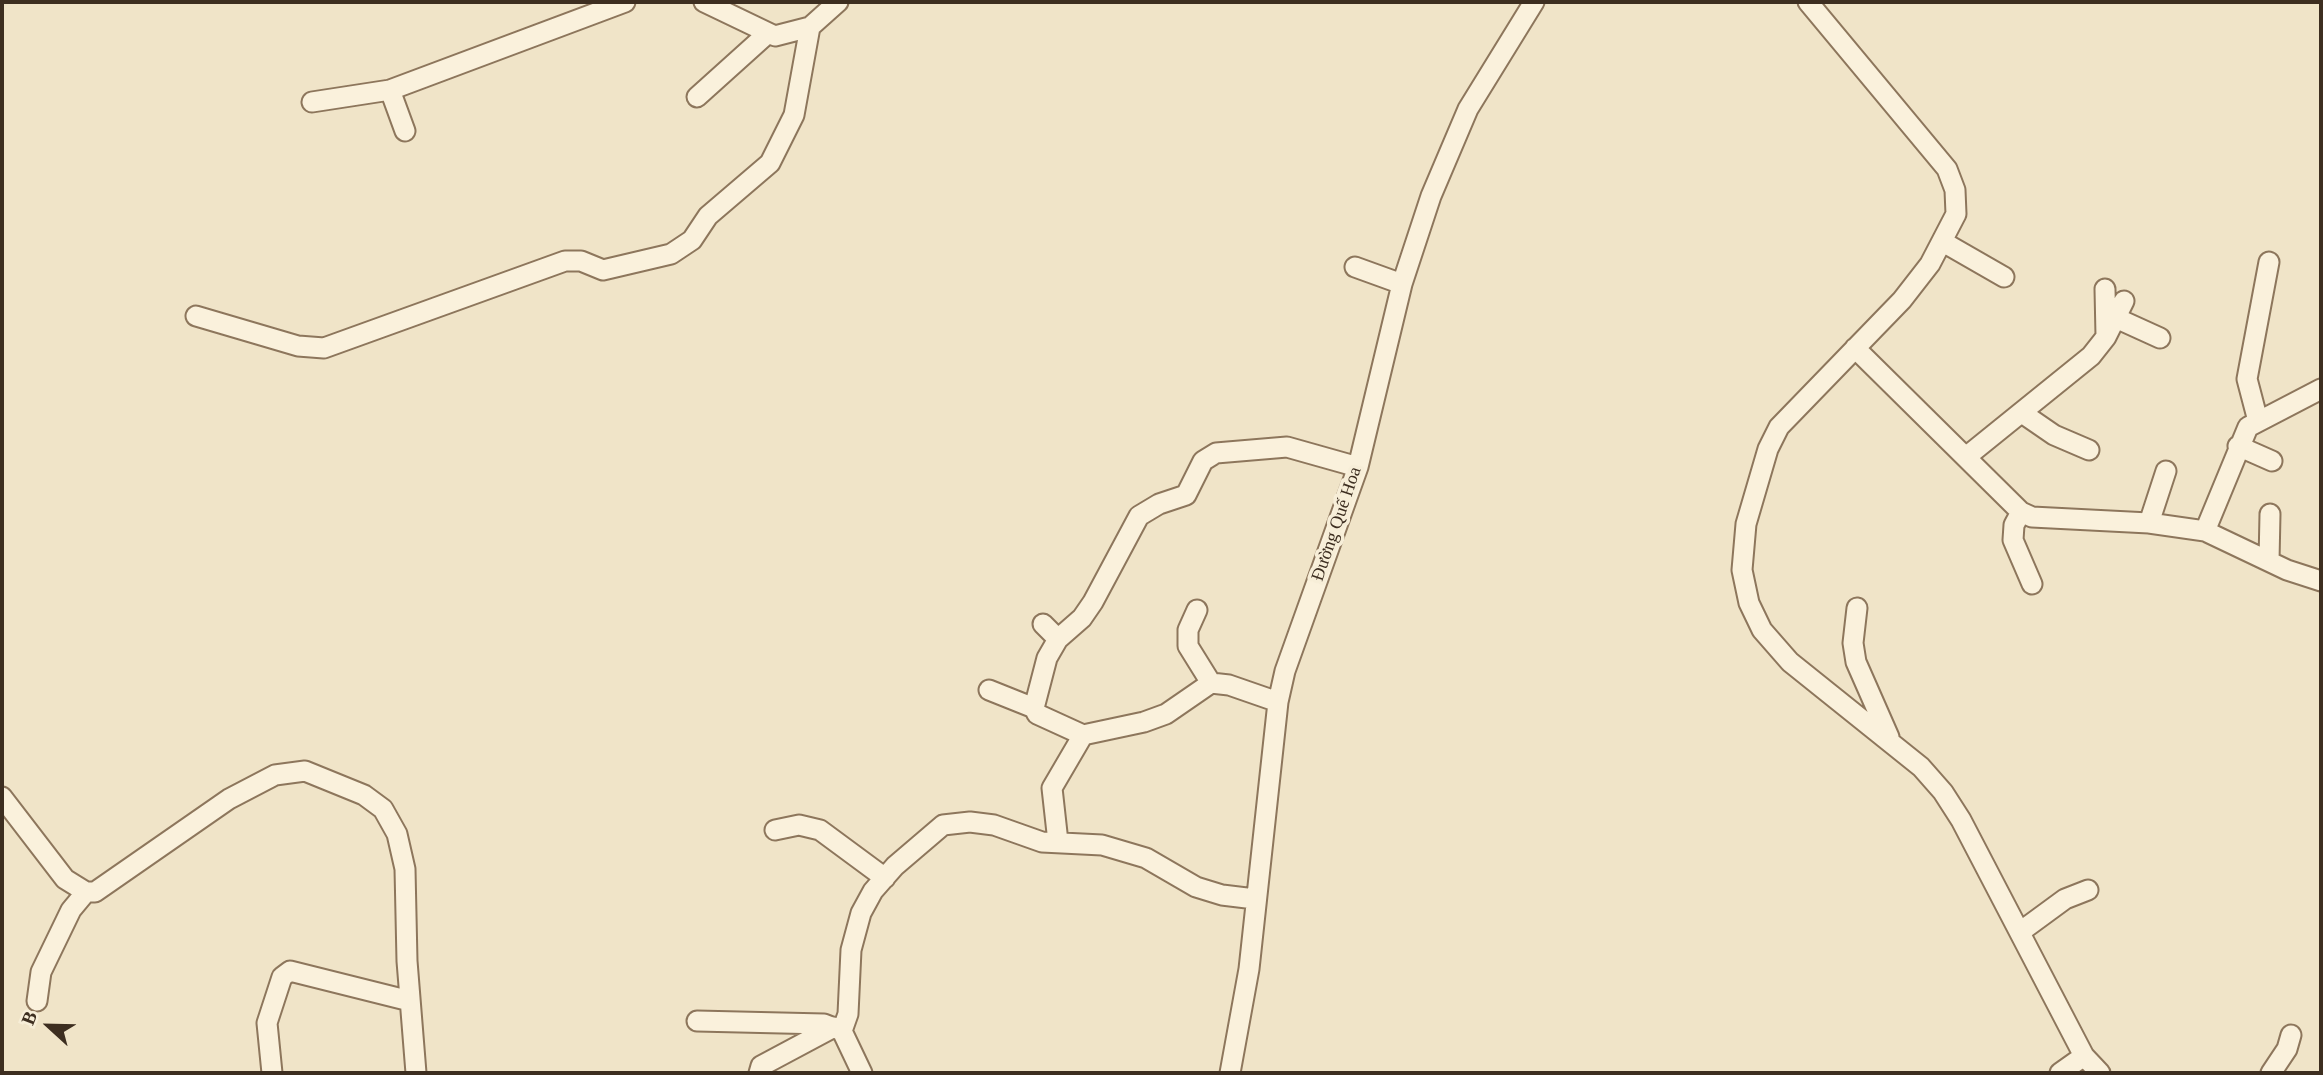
<!DOCTYPE html>
<html>
<head>
<meta charset="utf-8">
<style>
  body { margin:0 }
  #map { position:relative; width:2323px; height:1075px; overflow:hidden; background:#f0e4c8; font-family:Georgia,serif }
  canvas { display:block }
  .frame { position:absolute; inset:0; border:4px solid #3d2e20; pointer-events:none }
  .north { position:absolute; left:14px; top:991px; width:70px; height:70px; -webkit-text-stroke:5px #f7eed8; paint-order:stroke; rotate:292deg; font-size:19px; font-weight:700; line-height:28px; text-align:center; color:#3d2e20 }
  .north::after { content:''; display:block; margin:auto; width:24px; height:32px; background:#3d2e20; clip-path:polygon(50% 0,100% 100%,50% 72%,0 100%) }
</style>
</head>
<body>
<div id="map">
<canvas width="2323" height="1075"></canvas>
<div class="frame"></div>
<div class="north">B</div>
</div>
<script>
const c = document.querySelector('canvas').getContext('2d');
c.lineJoin = 'round';
function toPath(rows) {
  const path = new Path2D();
  for (const r of rows) {
    path.moveTo(r[0], r[1]);
    for (let i = 2; i < r.length; i += 2) path.lineTo(r[i], r[i + 1]);
  }
  return path;
}
function stroke(path, color, width, dash) {
  c.strokeStyle = color;
  c.lineWidth = width;
  c.lineCap = dash ? 'butt' : 'round';
  c.setLineDash(dash || []);
  c.stroke(path);
}
function label(font, color, halo, rows, align = 'center') {
  c.font = font + ' Georgia,serif';
  c.lineWidth = 7;
  c.setLineDash([]);
  c.textBaseline = 'middle';
  c.strokeStyle = halo;
  c.fillStyle = color;
  for (const [text, x, y, turn = 0] of rows) {
    c.save();
    c.translate(x, y);
    c.rotate((+turn || 0) * Math.PI / 180);
    c.textAlign = isNaN(turn) ? turn : align;
    if (halo) c.strokeText(text, 0, 0);
    c.fillText(text, 0, 0);
    c.restore();
  }
}
const minor = toPath([
  [704,2,775,36,810,27,838,2],
  [1808,2,1947,169,1955,190,1956,214,1930,264,1902,300,1779,427,1768,449,1746,524,1742,570,1749,603,1762,630,1790,662,1921,767,1943,792,1961,820,2084,1056,2100,1073],
  [390,90,405,131],
  [697,97,767,34],
  [312,102,390,90,625,2],
  [1943,242,2004,277],
  [1355,267,1402,284],
  [2105,289,2106,336],
  [196,316,298,346,324,348,565,261,581,261,603,270,671,254,692,240,708,216,770,163,794,115,810,27],
  [2116,318,2160,338],
  [1855,348,2021,512,2032,517,2149,523,2205,531,2287,570,2321,581],
  [2022,413,2054,435,2089,450],
  [2258,421,2247,379,2269,262],
  [2238,446,2272,461],
  [1966,457,2091,356,2106,337,2124,301],
  [2021,512,2014,525,2013,540,2032,584],
  [2149,523,2166,471],
  [2205,531,2248,427,2321,389],
  [2269,561,2270,514],
  [1857,608,1853,643,1856,662,1889,737],
  [1197,610,1188,630,1188,646,1211,683],
  [1043,624,1058,639],
  [989,690,1034,708],
  [1278,702,1229,685,1211,683,1166,714,1144,722,1083,735,1037,714,1034,708,1047,658,1058,639,1082,618,1093,602,1139,516,1159,504,1186,495,1203,461,1216,453,1287,447,1358,467],
  [2,797,65,879,86,892,95,892,229,799,275,775,305,771,364,795,383,809,397,834,405,869,407,961,416,1073],
  [775,830,799,825,820,830,885,878],
  [1058,842,1052,788,1083,735],
  [2020,932,2065,899,2088,890],
  [37,1001,41,972,71,910,86,892],
  [697,1021,824,1024,842,1031,862,1073],
  [842,1031,848,1014,851,950,861,913,873,891,895,866,943,825,970,822,994,825,1042,842,1102,845,1146,858,1196,887,1222,895,1255,899],
  [272,1073,267,1023,282,977,290,971,410,1001],
  [759,1073,761,1066,834,1027],
  [1230,1073,1249,969,1278,702,1285,671,1358,467,1402,284,1431,196,1468,109,1534,2],
  [2060,1073,2084,1056],
  [2271,1073,2287,1049,2291,1035]
]);
stroke(minor, '#8d765c', 23);
stroke(minor, '#faf1dc', 19);
label('18px', '#3d2e20', '#f7eed8', [
  ["Đường Quế Hoa",1337,524,-71]
]);
</script>
</body>
</html>
